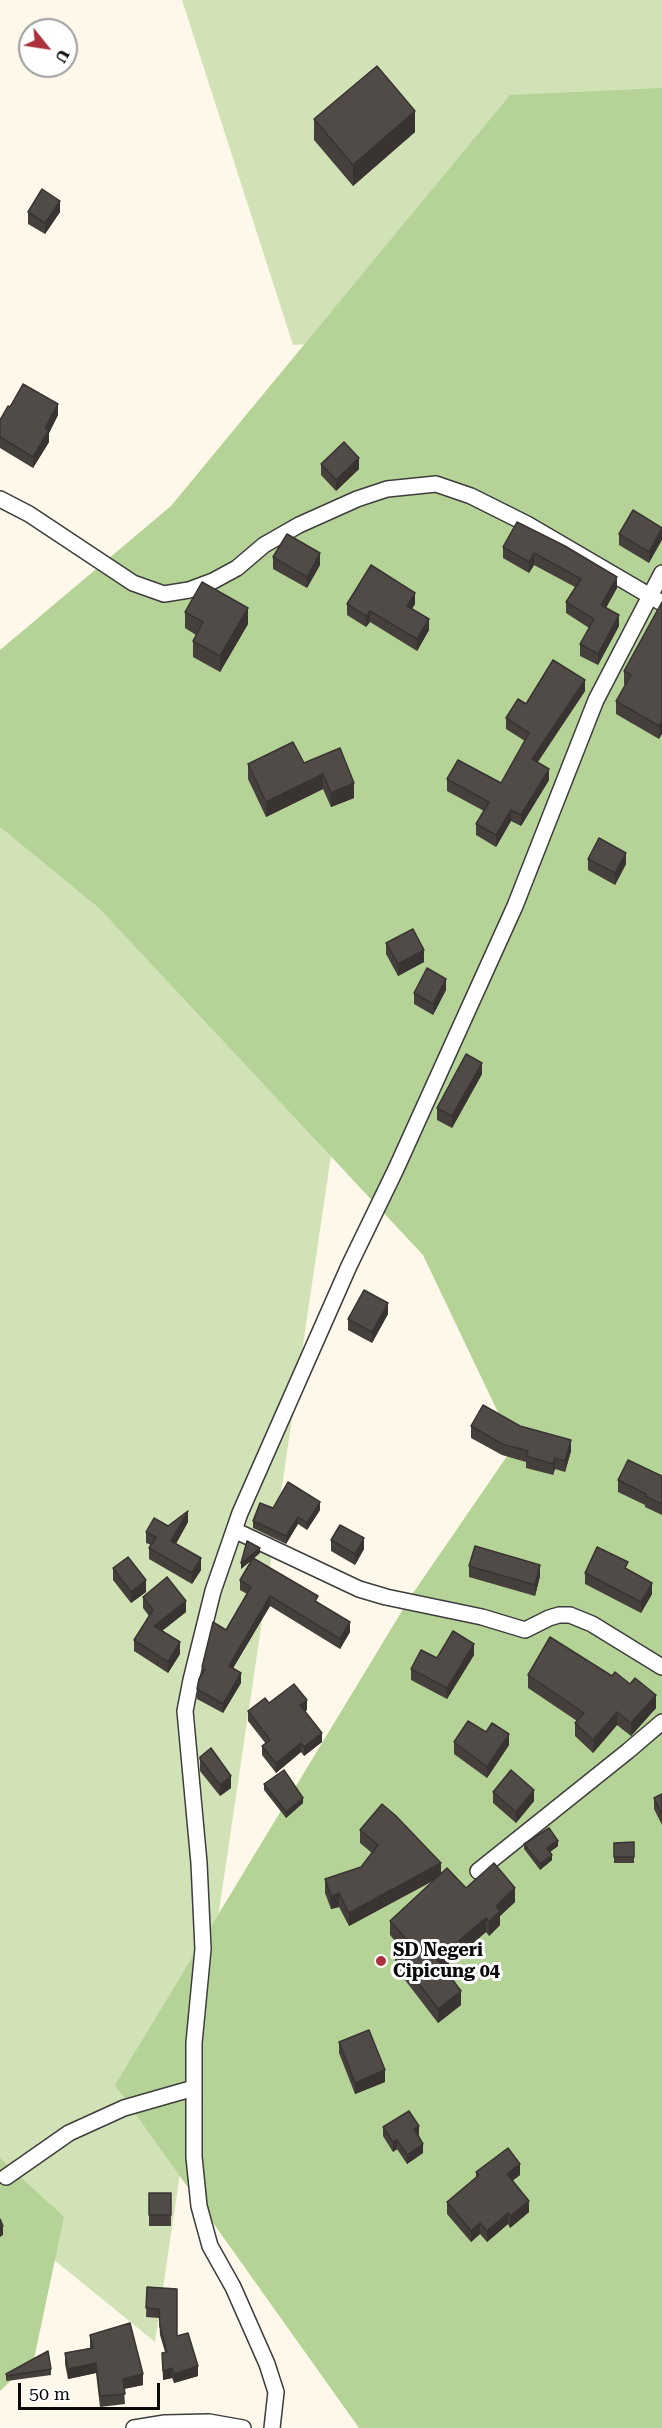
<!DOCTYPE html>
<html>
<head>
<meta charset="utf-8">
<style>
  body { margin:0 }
  #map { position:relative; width:662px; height:2428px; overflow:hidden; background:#fdf8e9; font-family:"Roboto Serif",serif }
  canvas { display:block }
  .north { position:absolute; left:18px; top:18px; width:60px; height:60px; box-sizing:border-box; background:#fff; border:2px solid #9d9d9d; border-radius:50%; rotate:120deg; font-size:16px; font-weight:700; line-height:24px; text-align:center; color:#0a0a0a }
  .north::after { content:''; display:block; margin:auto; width:21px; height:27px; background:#ac303e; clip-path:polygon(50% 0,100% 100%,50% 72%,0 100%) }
  .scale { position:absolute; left:18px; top:2383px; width:142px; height:27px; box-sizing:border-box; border:3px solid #0a0a0a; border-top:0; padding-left:8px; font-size:18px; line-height:21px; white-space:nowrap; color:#0a0a0a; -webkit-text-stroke:4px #fff; paint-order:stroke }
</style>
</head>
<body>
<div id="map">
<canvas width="662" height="2428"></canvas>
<div class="north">U</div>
<div class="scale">50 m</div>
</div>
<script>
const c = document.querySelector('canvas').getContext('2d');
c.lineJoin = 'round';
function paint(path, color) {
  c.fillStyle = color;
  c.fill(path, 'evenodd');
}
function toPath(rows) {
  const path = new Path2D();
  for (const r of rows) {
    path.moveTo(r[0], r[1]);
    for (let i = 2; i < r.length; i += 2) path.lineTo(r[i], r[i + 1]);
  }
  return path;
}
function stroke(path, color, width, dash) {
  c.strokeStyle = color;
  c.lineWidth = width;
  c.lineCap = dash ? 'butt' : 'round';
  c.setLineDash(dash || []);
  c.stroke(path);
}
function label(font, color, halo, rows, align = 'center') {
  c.font = font + ' "Roboto Serif",serif';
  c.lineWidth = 6;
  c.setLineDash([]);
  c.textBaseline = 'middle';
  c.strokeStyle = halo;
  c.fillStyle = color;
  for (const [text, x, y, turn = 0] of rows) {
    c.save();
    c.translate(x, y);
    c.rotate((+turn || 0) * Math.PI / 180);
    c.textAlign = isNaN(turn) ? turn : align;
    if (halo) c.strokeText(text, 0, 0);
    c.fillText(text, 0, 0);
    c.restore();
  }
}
paint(toPath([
  [182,0,662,0,662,321,293,345],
  [0,749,347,1048,155,2342,0,2216]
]), '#d1e3b6');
paint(toPath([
  [662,88,662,2428,359,2428,115,2085,411,1596,514,1446,423,1255,99,908,0,827,0,650,171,506,510,95],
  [0,2158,64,2217,34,2359,0,2391]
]), '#b6d397');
const street = toPath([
  [0,499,29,514,133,583,164,594,189,590,213,581,237,568,264,545,299,525,357,499,387,489,436,484,471,496,527,524,662,603],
  [234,1530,359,1589,386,1597,482,1617,525,1630,549,1618,559,1615,570,1615,592,1624,662,1667],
  [478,1871,628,1751,662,1722],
  [6,2177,69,2133,124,2108,194,2088],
  [134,2428,165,2423,209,2422,243,2428],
  [272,2428,276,2392,267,2364,233,2287,210,2246,199,2206,194,2157,194,2043,203,1949,199,1863,185,1711,191,1680,213,1591,240,1513,349,1266,396,1169,515,906,596,700,662,573]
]);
stroke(street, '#3d3d3d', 18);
stroke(street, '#fff', 15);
paint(toPath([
  [314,119,415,132,353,186,314,140],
  [28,212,60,212,45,234,28,224],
  [10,407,58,415,49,433,49,442,33,468,0,448,0,420],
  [321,464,359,469,336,491,321,475],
  [517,522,617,588,606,608,619,626,598,665,580,656,580,644,589,628,566,613,566,602,575,587,534,565,529,573,503,558,503,547],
  [662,528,649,563,619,545,619,534],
  [273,557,320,565,307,588,273,569],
  [662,602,659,739,616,714,616,701,625,685,624,684,624,671],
  [347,604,415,604,412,609,429,630,417,651,370,622,366,627,347,615],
  [185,612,248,624,220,672,193,657,193,641,196,635,185,628],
  [585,691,538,762,549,780,521,826,511,821,496,847,476,835,476,824,484,811,447,791,447,779,501,783,525,741,506,729,506,718,526,704],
  [340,748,354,798,331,807,323,789,266,817,248,779,248,764,304,763],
  [588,859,626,864,615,885,588,870],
  [386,943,424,962,398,976,386,954],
  [446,990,433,1015,414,1004,414,993],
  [482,1074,452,1128,437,1120,437,1108],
  [388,1314,372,1343,348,1330,348,1319],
  [471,1426,520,1426,571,1451,565,1472,555,1469,553,1475,526,1468,526,1462,502,1455,471,1438],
  [662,1476,662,1515,645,1507,645,1505,618,1492,618,1480],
  [273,1508,320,1510,307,1530,298,1524,286,1544,253,1528,253,1521],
  [188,1522,176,1544,201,1570,192,1584,149,1559,149,1548,151,1545,146,1543,146,1532],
  [331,1540,364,1549,355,1565,331,1551],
  [260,1553,254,1558,318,1602,350,1632,340,1649,270,1606,233,1668,241,1683,223,1713,197,1699,197,1689,202,1674,202,1667,226,1630,247,1594,240,1590,240,1580,253,1559,241,1569,241,1563],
  [469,1566,540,1576,535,1596,469,1577],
  [113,1568,146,1592,131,1603,113,1580],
  [585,1573,652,1594,641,1613,585,1584],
  [143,1597,186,1612,162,1631,180,1654,168,1673,134,1651,134,1640,149,1616,143,1608],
  [474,1655,447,1699,411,1680,411,1669,437,1658],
  [528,1675,656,1708,631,1736,617,1725,593,1753,575,1736,575,1723,577,1721,528,1688],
  [269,1703,307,1710,305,1711,322,1742,304,1756,301,1752,276,1773,262,1755,262,1746,266,1744,248,1721,248,1711],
  [486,1732,509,1745,487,1778,454,1754,454,1742],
  [200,1757,231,1788,220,1796,200,1771],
  [264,1784,303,1803,286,1818,264,1790],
  [493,1792,534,1801,516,1823,493,1803],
  [662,1794,662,1825,654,1809,654,1798],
  [360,1830,441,1873,466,1888,515,1902,500,1916,500,1925,489,1936,486,1932,444,1968,461,2005,438,2023,395,1967,395,1952,401,1948,390,1935,390,1921,433,1881,349,1926,339,1907,331,1909,325,1893,325,1879,361,1867,372,1853,360,1843],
  [634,1842,634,1863,614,1863,614,1843],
  [524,1844,558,1846,550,1852,552,1860,540,1870,524,1849],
  [339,2042,385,2082,355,2094,339,2053],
  [383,2127,419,2135,423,2153,407,2164,397,2149,393,2152,383,2136],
  [476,2172,520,2175,513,2180,529,2212,510,2228,508,2224,487,2242,480,2234,471,2242,447,2214,447,2202,476,2177],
  [149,2193,171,2193,171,2226,149,2226],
  [147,2287,177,2336,198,2376,174,2383,172,2378,163,2380,162,2353,165,2352,160,2335,159,2318,146,2317],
  [90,2335,143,2385,124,2389,125,2404,100,2407,96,2373,68,2379,65,2364,65,2353,90,2348],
  [51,2369,51,2375,7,2381,6,2380,6,2374]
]), '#46403d');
paint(toPath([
  [415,111,415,132,353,186,353,165],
  [60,201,60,212,45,234,45,223],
  [58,404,58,415,49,433,49,442,33,468,33,457,45,428],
  [359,458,359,469,336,491,336,480],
  [662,529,662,540,649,563,649,552],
  [320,553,320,565,307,588,307,577],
  [534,553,534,565,529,573,529,562],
  [617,577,617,588,601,616,601,605],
  [415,593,415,604,407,617,407,606],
  [248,608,248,624,220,672,220,656],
  [370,611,370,622,366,627,366,616],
  [619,615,619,626,598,665,598,654],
  [429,619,429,630,417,651,417,639],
  [585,680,585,691,532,770,532,759],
  [662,721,662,734,659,739,659,726],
  [549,769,549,780,521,826,521,815],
  [323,774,323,789,266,817,266,802],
  [354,783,354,798,331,807,331,793],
  [511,810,511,821,496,847,496,835],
  [626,853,626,864,615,885,615,873],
  [424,950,424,962,398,976,398,964],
  [446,979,446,990,433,1015,433,1004],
  [482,1063,482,1074,452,1128,452,1116],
  [388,1303,388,1314,372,1343,372,1332],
  [571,1440,571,1451,565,1472,565,1461],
  [555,1458,555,1469,553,1475,553,1464],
  [320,1502,320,1510,307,1530,307,1523],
  [188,1511,188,1522,171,1552,171,1541],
  [298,1517,298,1524,286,1544,286,1536],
  [364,1538,364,1549,355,1565,355,1554],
  [260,1548,260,1553,241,1569,241,1563],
  [201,1558,201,1570,192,1584,192,1573],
  [540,1565,540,1576,535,1596,535,1585],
  [146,1580,146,1592,131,1603,131,1592],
  [652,1583,652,1594,641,1613,641,1602],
  [270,1596,270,1606,229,1675,229,1666],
  [186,1601,186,1612,154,1637,154,1626],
  [350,1622,350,1632,340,1649,340,1639],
  [180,1642,180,1654,168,1673,168,1662],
  [474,1644,474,1655,447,1699,447,1688],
  [241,1673,241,1683,223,1713,223,1704],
  [656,1695,656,1708,631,1736,631,1723],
  [307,1700,307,1710,300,1714,300,1705],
  [617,1712,617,1725,593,1753,593,1740],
  [322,1733,322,1742,304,1756,304,1747],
  [509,1734,509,1745,487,1778,487,1767],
  [301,1743,301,1752,276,1773,276,1763],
  [231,1776,231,1788,220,1796,220,1785],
  [534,1790,534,1801,516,1823,516,1812],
  [303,1798,303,1803,286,1818,286,1812],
  [558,1841,558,1846,547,1854,547,1848],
  [552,1855,552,1860,540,1870,540,1864],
  [441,1863,441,1876,349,1926,349,1913],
  [515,1888,515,1902,500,1916,500,1925,489,1936,489,1922,496,1906],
  [339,1893,339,1907,331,1909,331,1896],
  [486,1918,486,1932,437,1973,437,1959],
  [461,1991,461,2005,438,2023,438,2009],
  [385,2070,385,2082,355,2094,355,2083],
  [419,2126,419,2135,414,2138,414,2129],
  [397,2140,397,2149,393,2152,393,2142],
  [423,2144,423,2153,407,2164,407,2155],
  [520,2164,520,2175,507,2185,507,2174],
  [529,2201,529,2212,510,2228,510,2216],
  [508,2213,508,2224,487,2242,487,2231],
  [480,2223,480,2234,471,2242,471,2231],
  [3,2226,3,2235,0,2237,0,2227],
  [96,2363,96,2373,68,2379,68,2369],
  [198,2366,198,2376,174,2383,174,2374],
  [172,2368,172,2378,163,2380,163,2371],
  [143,2374,143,2385,123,2389,123,2379]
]), '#393432');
const building = toPath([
  [377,66,415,111,353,165,314,119,377,66],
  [42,189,60,201,45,223,28,212,42,189],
  [23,384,58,404,45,428,49,430,33,457,0,437,0,420,8,406,10,407,23,384],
  [344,442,359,458,336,480,321,464,344,442],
  [633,510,662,528,649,552,619,534,633,510],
  [517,522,565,546,617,577,601,605,619,615,598,654,580,644,594,619,566,602,581,579,534,553,529,562,503,547,517,522],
  [287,534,320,553,307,577,273,557,287,534],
  [371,565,415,593,407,606,429,619,417,639,370,611,366,616,347,604,371,565],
  [202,582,248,608,220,656,193,641,203,622,185,612,202,582],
  [662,602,662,721,659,726,616,701,631,675,624,671,662,602],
  [553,660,585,680,532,759,549,769,521,815,511,810,496,835,476,824,489,802,447,779,458,760,501,783,529,733,506,718,518,699,526,704,553,660],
  [293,742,304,763,340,748,354,783,331,793,323,774,266,802,248,764,293,742],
  [599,838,626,853,615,873,588,859,599,838],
  [413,929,424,950,398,964,386,943,413,929],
  [427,968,446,979,433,1004,414,993,427,968],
  [466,1054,482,1063,452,1116,437,1108,466,1054],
  [364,1290,388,1303,372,1332,348,1319,364,1290],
  [483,1405,520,1426,571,1440,565,1461,555,1458,553,1464,526,1456,528,1451,502,1444,471,1426,483,1405],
  [628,1460,662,1476,662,1504,645,1496,646,1494,618,1480,628,1460],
  [288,1482,320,1502,307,1523,298,1517,286,1536,253,1521,260,1503,273,1508,288,1482],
  [188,1511,171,1541,201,1558,192,1573,149,1548,156,1537,146,1532,154,1518,168,1526,188,1511],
  [340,1525,364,1538,355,1554,331,1540,340,1525],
  [247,1541,260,1548,241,1563,247,1541],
  [475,1546,540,1565,535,1585,469,1566,475,1546],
  [597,1547,628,1562,625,1568,652,1583,641,1602,585,1573,597,1547],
  [128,1557,146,1580,131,1592,113,1568,128,1557],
  [253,1558,318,1596,315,1601,350,1622,340,1639,270,1596,229,1666,241,1673,223,1704,197,1689,199,1679,205,1669,202,1667,213,1622,226,1630,251,1587,240,1580,253,1558],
  [167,1577,186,1601,154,1626,180,1642,168,1662,134,1640,153,1610,143,1597,167,1577],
  [453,1631,474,1644,447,1688,411,1669,421,1650,437,1658,453,1631],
  [550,1637,612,1676,615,1672,630,1684,635,1678,656,1695,631,1723,617,1712,593,1740,575,1723,584,1713,528,1675,550,1637],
  [294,1684,307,1700,300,1705,322,1733,304,1747,301,1743,276,1763,262,1746,270,1740,248,1711,265,1698,269,1703,294,1684],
  [468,1721,486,1732,492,1723,509,1734,487,1767,454,1742,468,1721],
  [211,1748,231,1776,220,1785,200,1759,200,1757,211,1748],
  [284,1770,303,1798,286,1812,264,1784,284,1770],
  [511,1770,534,1790,516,1812,493,1792,511,1770],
  [662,1794,662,1814,654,1798,662,1794],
  [382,1804,396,1816,441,1863,349,1913,339,1893,331,1896,325,1879,361,1867,378,1845,360,1830,382,1804],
  [549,1828,558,1841,547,1848,552,1855,540,1864,524,1844,549,1828],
  [634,1842,634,1857,614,1857,614,1843,634,1842],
  [494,1863,515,1888,496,1906,500,1911,489,1922,486,1918,437,1959,461,1991,438,2009,395,1952,409,1942,390,1921,447,1868,466,1888,494,1863],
  [369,2030,385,2070,355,2083,339,2042,369,2030],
  [409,2111,419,2126,414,2129,423,2144,407,2155,397,2140,393,2142,383,2127,409,2111],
  [508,2148,520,2164,507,2174,529,2201,510,2216,508,2213,487,2231,480,2223,471,2231,447,2202,479,2175,476,2172,508,2148],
  [149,2193,171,2193,171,2215,149,2215,149,2193],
  [0,2219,3,2226,0,2227,0,2219],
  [147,2287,177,2289,177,2336,188,2333,198,2366,174,2374,172,2368,163,2371,162,2353,167,2352,160,2326,159,2309,146,2308,147,2287],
  [130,2323,143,2374,123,2379,125,2394,100,2396,96,2363,68,2369,65,2353,93,2348,90,2335,130,2323],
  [48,2351,51,2369,7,2376,6,2374,48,2351]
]);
paint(building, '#514b47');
stroke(building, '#393432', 1.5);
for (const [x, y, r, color] of [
  [381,1961,6,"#ac303e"]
]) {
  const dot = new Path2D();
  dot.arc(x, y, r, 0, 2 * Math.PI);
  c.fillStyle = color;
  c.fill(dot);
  stroke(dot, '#fff', 2);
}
label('bold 18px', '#0a0a0a', '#fff', [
  ["SD Negeri",393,1951],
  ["Cipicung 04",393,1972]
], 'left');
</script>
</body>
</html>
